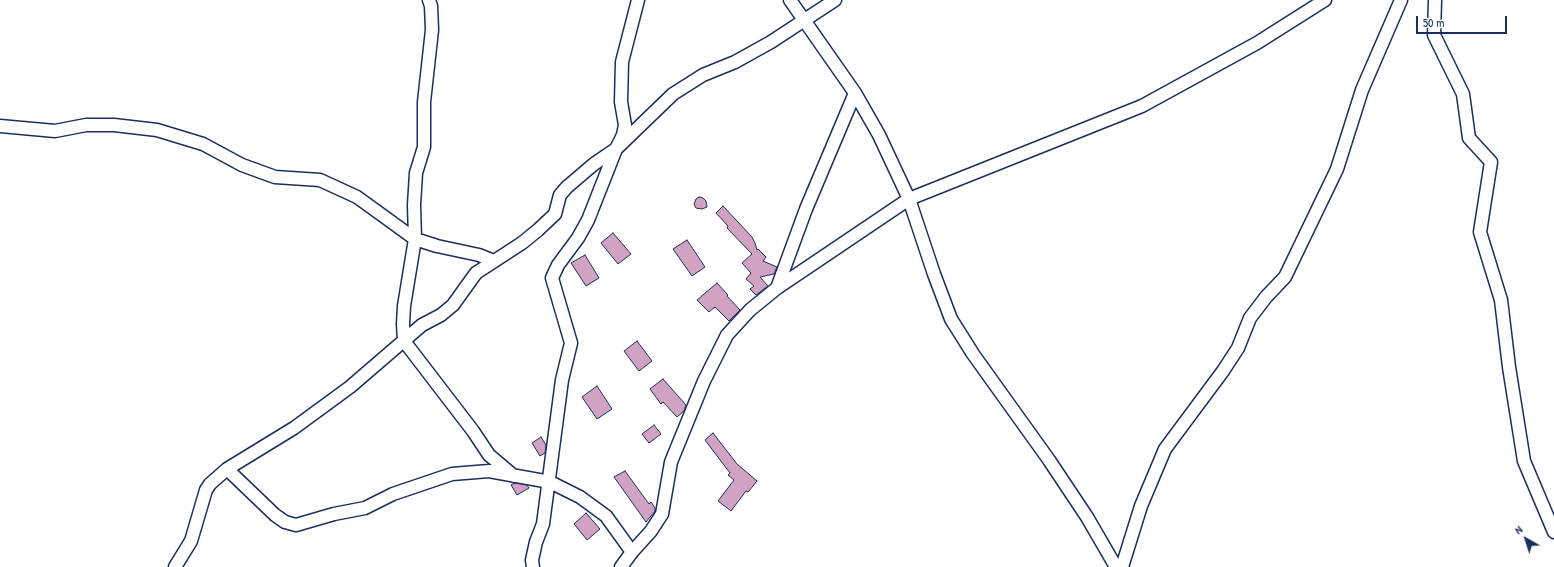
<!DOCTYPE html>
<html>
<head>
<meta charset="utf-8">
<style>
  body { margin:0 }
  #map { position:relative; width:1554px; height:567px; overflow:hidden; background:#fff; font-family:"Patrick Hand",sans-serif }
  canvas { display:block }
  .north { position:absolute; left:1506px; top:519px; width:40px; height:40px; -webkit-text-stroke:3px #fff; paint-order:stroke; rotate:321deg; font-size:11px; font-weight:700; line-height:16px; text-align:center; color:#1b2f5e }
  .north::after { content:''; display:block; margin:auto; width:14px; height:18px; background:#1b2f5e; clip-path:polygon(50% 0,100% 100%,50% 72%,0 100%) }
  .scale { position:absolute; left:1416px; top:16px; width:91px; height:18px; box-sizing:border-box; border:2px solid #1b2f5e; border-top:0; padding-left:5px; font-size:12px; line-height:14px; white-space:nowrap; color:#1b2f5e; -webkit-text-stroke:3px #fff; paint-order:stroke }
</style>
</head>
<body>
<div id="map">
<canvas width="1554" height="567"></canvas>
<div class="north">N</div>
<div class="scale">50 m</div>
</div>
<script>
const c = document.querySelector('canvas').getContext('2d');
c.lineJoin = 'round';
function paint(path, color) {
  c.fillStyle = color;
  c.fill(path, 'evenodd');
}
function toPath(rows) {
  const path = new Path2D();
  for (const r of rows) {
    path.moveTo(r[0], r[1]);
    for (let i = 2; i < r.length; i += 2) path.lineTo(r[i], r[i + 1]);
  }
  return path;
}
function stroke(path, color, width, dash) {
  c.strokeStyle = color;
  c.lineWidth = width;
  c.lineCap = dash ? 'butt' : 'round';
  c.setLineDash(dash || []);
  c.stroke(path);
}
const building = toPath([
  [699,197,703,198,706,201,707,207,702,209,696,208,694,204,696,199,699,197],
  [723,206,752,237,755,243,757,250,758,249,766,257,763,261,777,267,774,274,760,277,768,286,756,295,750,289,754,286,746,279,751,273,742,263,752,254,727,228,728,226,716,213,723,206],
  [613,233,631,254,618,264,601,243,613,233],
  [687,240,705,267,692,276,673,249,687,240],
  [585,255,599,278,586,286,571,263,585,255],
  [717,283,728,295,727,296,740,310,729,321,715,307,709,312,697,300,717,283],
  [637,341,652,361,639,371,624,351,637,341],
  [663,379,686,405,684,411,677,417,663,402,661,404,650,389,663,379],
  [597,386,612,409,597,419,582,397,597,386],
  [654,425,661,434,649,443,642,434,654,425],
  [713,433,737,464,757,481,748,492,746,491,731,511,718,501,734,480,728,475,730,473,705,440,713,433],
  [541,437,546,445,545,453,540,456,532,443,541,437],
  [625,471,649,504,651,502,655,508,655,511,646,522,614,477,625,471],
  [515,483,527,485,529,488,517,495,511,485,515,483],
  [586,513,600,529,587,540,574,524,586,513]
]);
paint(building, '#d1a2c2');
stroke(building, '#1b2f5e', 1);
const minor = toPath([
  [429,0,431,6,432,30,424,102,424,147,416,173,414,205,415,239,404,306,403,324,404,341,473,431,489,455,514,476],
  [790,0,855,93,879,135,909,199,934,274,951,319,973,354,1049,460,1087,517,1116,567],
  [1435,0,1434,35,1463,94,1469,138,1491,162,1480,232,1501,300,1509,367,1524,461,1554,532],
  [0,126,55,131,86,125,114,125,157,130,203,144,242,165,275,177,320,180,357,197,415,239,437,246,479,255,494,261],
  [777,288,806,209,855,93],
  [227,469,275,515,285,522,296,525,334,514,365,508,393,494,452,474,489,471,550,482,580,497,606,516,632,552],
  [175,567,191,541,206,490,210,484,227,469,294,428,350,387,422,325,441,315,453,305,476,273,522,243,538,230,555,214,560,195,567,187,594,164,616,149,673,94,703,75,735,62,771,42,835,0],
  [533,567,532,560,536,542,543,524,562,380,571,343,552,278,558,265,578,238,588,220,616,149,623,135,625,125,621,102,622,62,638,0],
  [621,567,632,552,651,531,662,514,671,462,704,381,727,335,750,310,777,288,909,199,1142,106,1257,43,1325,0],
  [1122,567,1141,506,1165,449,1223,371,1238,348,1250,318,1266,297,1285,277,1337,169,1362,90,1401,0]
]);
stroke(minor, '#1b2f5e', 15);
stroke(minor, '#fff', 12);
</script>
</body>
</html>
